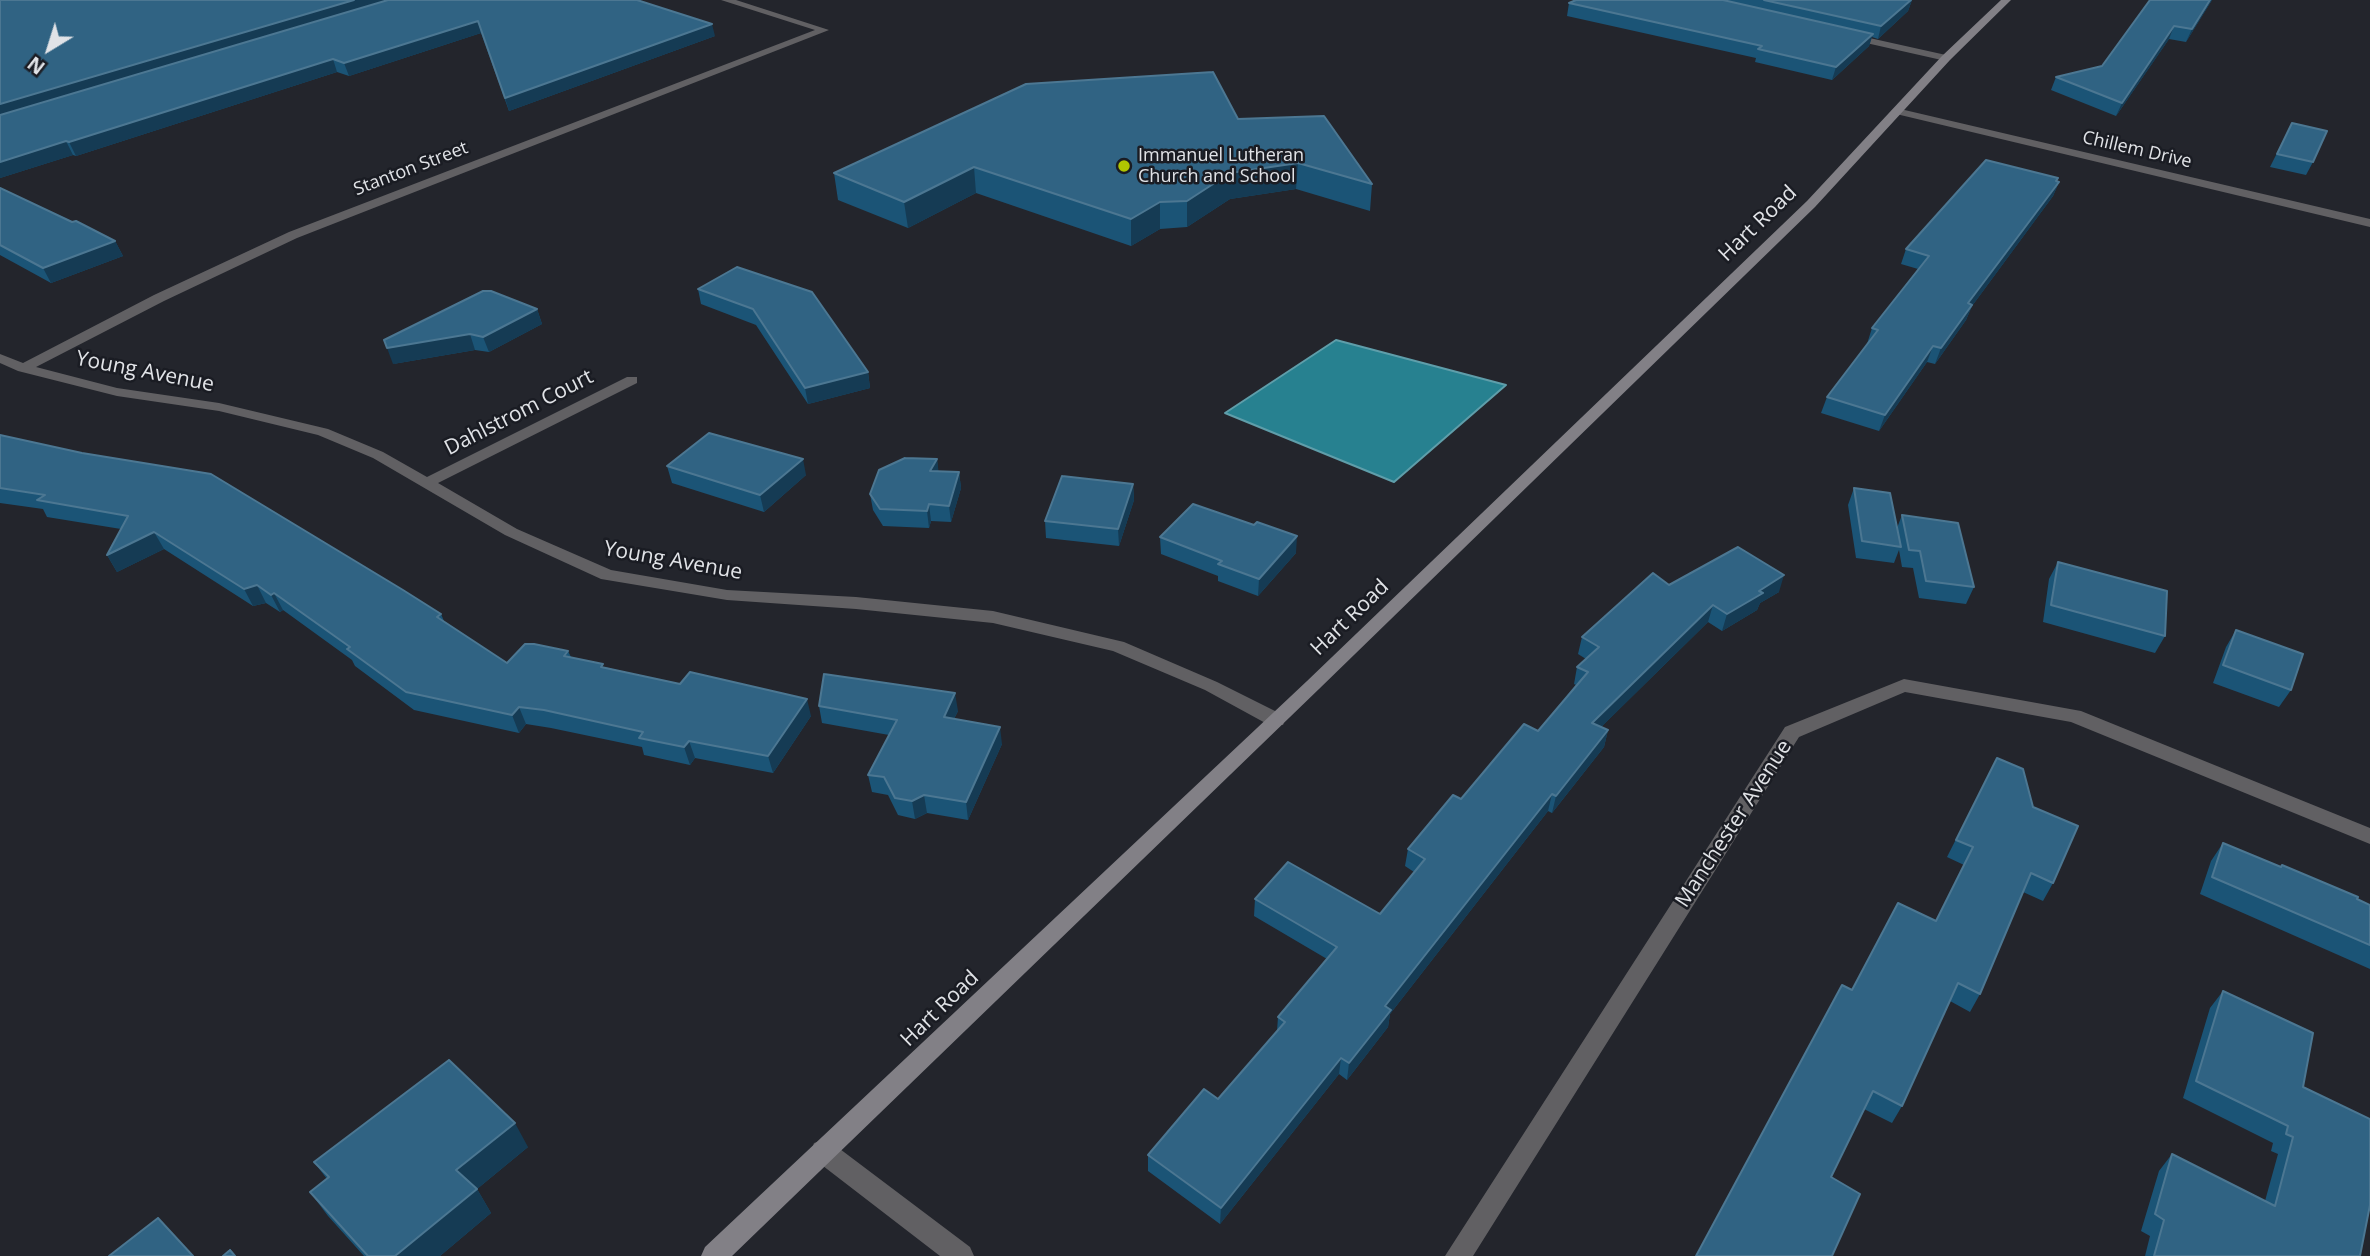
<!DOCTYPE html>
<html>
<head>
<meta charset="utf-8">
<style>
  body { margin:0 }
  #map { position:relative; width:2370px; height:1256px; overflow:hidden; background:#23252c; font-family:"Open Sans",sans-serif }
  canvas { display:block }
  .north { position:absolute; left:14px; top:14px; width:70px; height:70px; -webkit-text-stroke:5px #1a1c23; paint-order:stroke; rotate:218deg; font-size:19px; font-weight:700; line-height:28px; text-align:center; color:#e1e3e7 }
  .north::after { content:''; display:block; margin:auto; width:24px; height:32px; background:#e1e3e7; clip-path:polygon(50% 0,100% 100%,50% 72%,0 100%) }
</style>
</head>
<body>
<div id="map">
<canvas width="2370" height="1256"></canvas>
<div class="north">N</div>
</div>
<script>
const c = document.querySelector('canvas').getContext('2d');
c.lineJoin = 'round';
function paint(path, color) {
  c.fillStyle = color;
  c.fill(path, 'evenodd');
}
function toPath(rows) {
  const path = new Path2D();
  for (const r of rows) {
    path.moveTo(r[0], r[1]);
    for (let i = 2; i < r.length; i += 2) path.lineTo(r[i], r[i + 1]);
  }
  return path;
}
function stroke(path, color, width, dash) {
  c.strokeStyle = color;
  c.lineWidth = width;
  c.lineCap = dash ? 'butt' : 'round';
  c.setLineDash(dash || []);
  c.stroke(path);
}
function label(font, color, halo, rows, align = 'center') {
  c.font = font + ' "Open Sans",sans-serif';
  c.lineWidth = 5;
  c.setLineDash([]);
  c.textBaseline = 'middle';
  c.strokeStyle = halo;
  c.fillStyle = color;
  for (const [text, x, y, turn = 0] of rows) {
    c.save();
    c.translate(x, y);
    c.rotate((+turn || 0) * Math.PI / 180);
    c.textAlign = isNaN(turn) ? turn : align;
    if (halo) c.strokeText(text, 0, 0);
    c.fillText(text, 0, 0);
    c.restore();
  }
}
const water = toPath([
  [1336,340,1506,385,1394,482,1225,413,1336,340]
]);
paint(water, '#278190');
stroke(water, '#5f9eaa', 2);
paint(toPath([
  [721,0,736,0,829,30,297,238,164,301,36,367,117,388,219,403,328,429,383,452,427,477,627,377,637,377,637,383,438,483,517,529,611,570,727,590,856,597,993,611,1124,642,1217,682,1283,715,1285,720,1283,725,1269,725,1205,690,1113,651,993,623,856,609,727,600,601,579,505,535,373,458,318,435,219,411,117,396,18,371,0,363,0,354,23,363,154,295,289,232,815,30,721,0],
  [1847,33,1946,55,1951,58,1946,61,1844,38,1842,36,1847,33],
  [1896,108,2370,219,2370,227,1892,113,1891,111,1896,108],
  [1904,679,2081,711,2370,828,2370,844,2071,722,1905,692,1799,737,1473,1256,1445,1256,1785,727,1904,679],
  [823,1140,832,1143,970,1247,974,1256,940,1256,814,1159,811,1151,814,1143,823,1140]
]), '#616063');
paint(toPath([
  [2001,0,2011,0,1950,60,1815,207,1319,689,732,1256,701,1256,705,1247,1307,681,1807,201,1942,56,2001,0]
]), '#828086');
paint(toPath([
  [0,0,715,36,509,111,481,33,349,76,337,72,76,156,73,155,0,178],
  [1576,0,1912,0,1908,11,1878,39,1872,37,1869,46,1832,80,1755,62,1756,58,1567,16,1569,3],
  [2150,0,2212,0,2186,42,2169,39,2116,116,2051,90,2056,77,2102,66],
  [1238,119,1372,184,1370,211,1296,189,1230,199,1187,227,1160,229,1131,246,976,193,908,228,838,200,834,173],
  [2292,123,2313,162,2306,175,2270,167],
  [2056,181,2059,182,2053,196,1972,306,1966,320,1935,364,1927,362,1879,431,1821,413,1827,397,1867,344,1872,328,1918,269,1901,264,1906,249],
  [0,188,115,241,123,256,51,283,0,255],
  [737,267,868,372,870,388,808,404,756,325,701,304,698,289],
  [537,309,542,324,489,352,475,350,393,364],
  [0,435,441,614,444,621,507,663,568,651,571,657,604,667,811,716,773,773,695,758,690,765,644,755,642,747,551,728,526,724,519,733,414,710,355,666,352,660,283,610,280,612,266,603,253,606,164,549,117,572,107,555,121,529,47,517,43,509,0,503],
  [937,459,938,471,959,472,961,488,951,522,931,521,929,528,883,526,873,510,870,494],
  [667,466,806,475,764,512,672,483],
  [1133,484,1134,500,1119,546,1046,538,1045,521],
  [1854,488,1897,528,1902,515,1974,587,1966,604,1919,598,1913,568,1902,567,1899,550,1894,563,1856,558,1848,505],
  [1160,537,1296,553,1258,596,1218,581,1218,576,1161,554],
  [2058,562,2165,636,2155,653,2043,622,2049,579],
  [1669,585,1779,592,1760,603,1757,610,1722,631,1708,622,1601,727,1608,730,1604,747,1552,813,1548,811,1390,1014,1388,1027,1347,1080,1339,1074,1220,1224,1148,1171,1148,1155,1218,1099,1277,1031,1278,1017,1327,959,1254,916,1255,899,1380,914,1414,872,1405,866,1408,849,1461,799,1538,731,1576,685,1574,684,1577,667,1586,659,1578,654,1582,637],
  [2236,630,2291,690,2279,707,2213,683,2226,647],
  [819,706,958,711,954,719,1002,744,968,820,927,813,915,819,898,815,888,795,872,792,868,775,889,735,822,723],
  [1997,758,2053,883,2043,901,2023,892,1980,994,1970,1012,1950,1001,1902,1106,1892,1123,1864,1109,1831,1177,1696,1256,1852,990,1936,921,1964,865,1947,857],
  [2223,843,2280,867,2282,865,2370,905,2370,969,2200,894,2211,861],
  [2223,991,2303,1087,2360,1256,2145,1256,2150,1236,2141,1231,2159,1171,2172,1154,2265,1201,2278,1154,2271,1151,2273,1143,2183,1098,2210,1008],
  [528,1147,477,1189,491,1213,440,1256,364,1256,328,1216,310,1192,327,1179,314,1162]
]), '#1b5476');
paint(toPath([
  [354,0,399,0,0,119,0,104],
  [1911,0,1912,0,1908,11,1878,39,1881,26],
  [2210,0,2212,0,2186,42,2192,29],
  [478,21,481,33,349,76,344,63],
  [712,24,715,36,509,111,505,98],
  [2174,26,2169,39,2116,116,2122,103],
  [1873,34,1869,46,1832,80,1836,67],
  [333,59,337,72,76,156,69,142],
  [66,141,73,155,0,178,0,162],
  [1298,163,1296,189,1230,199,1187,227,1187,201,1230,173],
  [974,167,976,193,908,228,904,202],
  [2058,178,2053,190,2059,182,2053,196,1972,306,1966,320,1935,364,1941,348,1968,303],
  [1160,202,1160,229,1131,246,1131,219],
  [115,241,123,256,51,283,43,268],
  [537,309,542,324,489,352,483,337],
  [470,334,475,350,393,364,387,348],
  [1933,346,1927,362,1879,431,1885,415],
  [868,372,870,388,808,404,805,388],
  [803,459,806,475,764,512,760,495],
  [937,459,939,475,930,471],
  [959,472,961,488,951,522,949,506],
  [1133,484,1134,500,1119,546,1118,529],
  [929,504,931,521,929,528,927,511],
  [154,532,164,549,117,572,107,555],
  [1297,536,1296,553,1258,596,1259,579],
  [1784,575,1779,592,1760,603,1757,610,1722,631,1727,614,1759,591],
  [257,585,266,603,253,606,244,589],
  [274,593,283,610,280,612,271,595],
  [1713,605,1708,622,1588,740,1592,723],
  [955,693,958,711,946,734,944,717],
  [807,699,811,716,773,773,768,756],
  [519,707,526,724,519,733,512,715],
  [1000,727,1002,744,968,820,966,802],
  [1608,730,1604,747,1552,813,1556,796],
  [689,741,695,758,690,765,684,747],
  [1552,794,1548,811,1390,1014,1388,1027,1347,1080,1349,1063,1385,1006],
  [924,795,927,813,915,819,912,801],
  [1341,1058,1339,1074,1220,1224,1221,1208],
  [515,1123,528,1147,477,1189,491,1213,440,1256,395,1256,456,1170]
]), '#153b54');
const building = toPath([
  [0,0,354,0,0,104,0,0],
  [388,0,637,0,712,24,505,98,478,21,344,63,333,59,69,142,66,141,0,162,0,115,388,0],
  [1576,0,1723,0,1873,34,1836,67,1758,49,1762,46,1569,3,1576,0],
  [1764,0,1911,0,1881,26,1764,0],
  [2150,0,2210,0,2192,29,2174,26,2122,103,2056,77,2102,66,2150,0],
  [1213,72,1238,119,1324,116,1372,184,1298,163,1230,173,1187,201,1160,202,1131,219,974,167,904,202,834,173,1026,84,1213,72],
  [2292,123,2327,131,2313,162,2277,154,2292,123],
  [1986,160,2058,178,2056,181,2059,182,1968,303,1972,305,1941,348,1933,346,1885,415,1827,397,1878,330,1872,328,1929,256,1906,249,1986,160],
  [0,188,72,222,76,221,115,241,43,268,0,245,0,188],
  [737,267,812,292,868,372,805,388,753,309,698,289,737,267],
  [483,291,491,291,537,309,483,337,470,334,387,348,384,340,483,291],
  [709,433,803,459,760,495,667,466,709,433],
  [0,435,82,453,211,474,403,590,441,614,437,617,507,663,525,644,534,644,568,651,564,656,603,664,601,667,680,684,690,672,807,699,768,756,689,741,684,747,639,738,643,732,544,710,519,707,512,715,406,692,347,649,350,647,274,593,271,595,257,585,244,589,154,532,107,555,128,516,37,500,45,495,0,488,0,435],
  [905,458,937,459,930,471,959,472,949,506,929,504,927,511,880,509,870,494,879,470,905,458],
  [1062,476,1133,484,1118,529,1045,521,1062,476],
  [1854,488,1890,493,1901,547,1862,541,1854,488],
  [1193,504,1254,525,1257,522,1297,536,1259,579,1218,564,1222,561,1160,537,1193,504],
  [1902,515,1958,523,1974,587,1926,581,1920,551,1909,550,1902,515],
  [1738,547,1784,575,1759,591,1763,593,1727,614,1713,605,1592,723,1608,730,1556,796,1552,794,1385,1006,1391,1010,1349,1063,1341,1058,1221,1208,1148,1155,1204,1089,1218,1099,1285,1022,1278,1017,1337,947,1255,899,1288,862,1380,914,1425,859,1408,849,1453,795,1461,799,1524,724,1538,731,1588,672,1577,667,1599,647,1582,637,1653,573,1669,585,1738,547],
  [2058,562,2167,591,2165,636,2051,605,2058,562],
  [2236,630,2303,654,2291,690,2223,665,2236,630],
  [824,674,955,693,944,717,1000,727,966,802,924,795,912,801,895,798,884,777,868,775,897,720,819,706,824,674],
  [1997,758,2023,769,2033,807,2078,826,2053,883,2031,873,1980,994,1958,983,1902,1106,1873,1091,1831,1177,1860,1194,1832,1256,1696,1256,1842,985,1852,990,1898,903,1936,921,1973,847,1956,840,1997,758],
  [2223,843,2281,867,2282,865,2358,897,2357,899,2370,905,2370,945,2212,877,2223,843],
  [2223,991,2313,1033,2303,1087,2370,1119,2370,1205,2360,1256,2154,1256,2164,1220,2155,1214,2172,1154,2275,1206,2293,1137,2286,1134,2288,1126,2196,1081,2223,991],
  [449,1060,515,1123,456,1170,477,1189,395,1256,368,1256,310,1192,329,1177,314,1162,449,1060],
  [158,1218,193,1256,109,1256,158,1218],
  [230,1250,235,1256,223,1256,230,1250]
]);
paint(building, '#306383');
stroke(building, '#4c7792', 2);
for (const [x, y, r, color] of [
  [1124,166,7,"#b0c501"]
]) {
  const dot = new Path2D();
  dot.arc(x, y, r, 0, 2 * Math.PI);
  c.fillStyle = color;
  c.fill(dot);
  stroke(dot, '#1a1c23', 2.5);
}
label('18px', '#e1e3e7', '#1a1c23', [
  ["Chillem Drive",2137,150,13],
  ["Stanton Street",411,169,-21]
]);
label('18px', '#e1e3e7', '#1a1c23', [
  ["Immanuel Lutheran",1138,156],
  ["Church and School",1138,177]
], 'left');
label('21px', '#e1e3e7', '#1a1c23', [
  ["Hart Road",1758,224,-44],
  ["Young Avenue",145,372,11],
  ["Dahlstrom Court",519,413,-27],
  ["Young Avenue",673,561,10],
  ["Hart Road",1350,618,-44],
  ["Manchester Avenue",1734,824,-57],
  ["Hart Road",940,1009,-44]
]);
</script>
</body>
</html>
